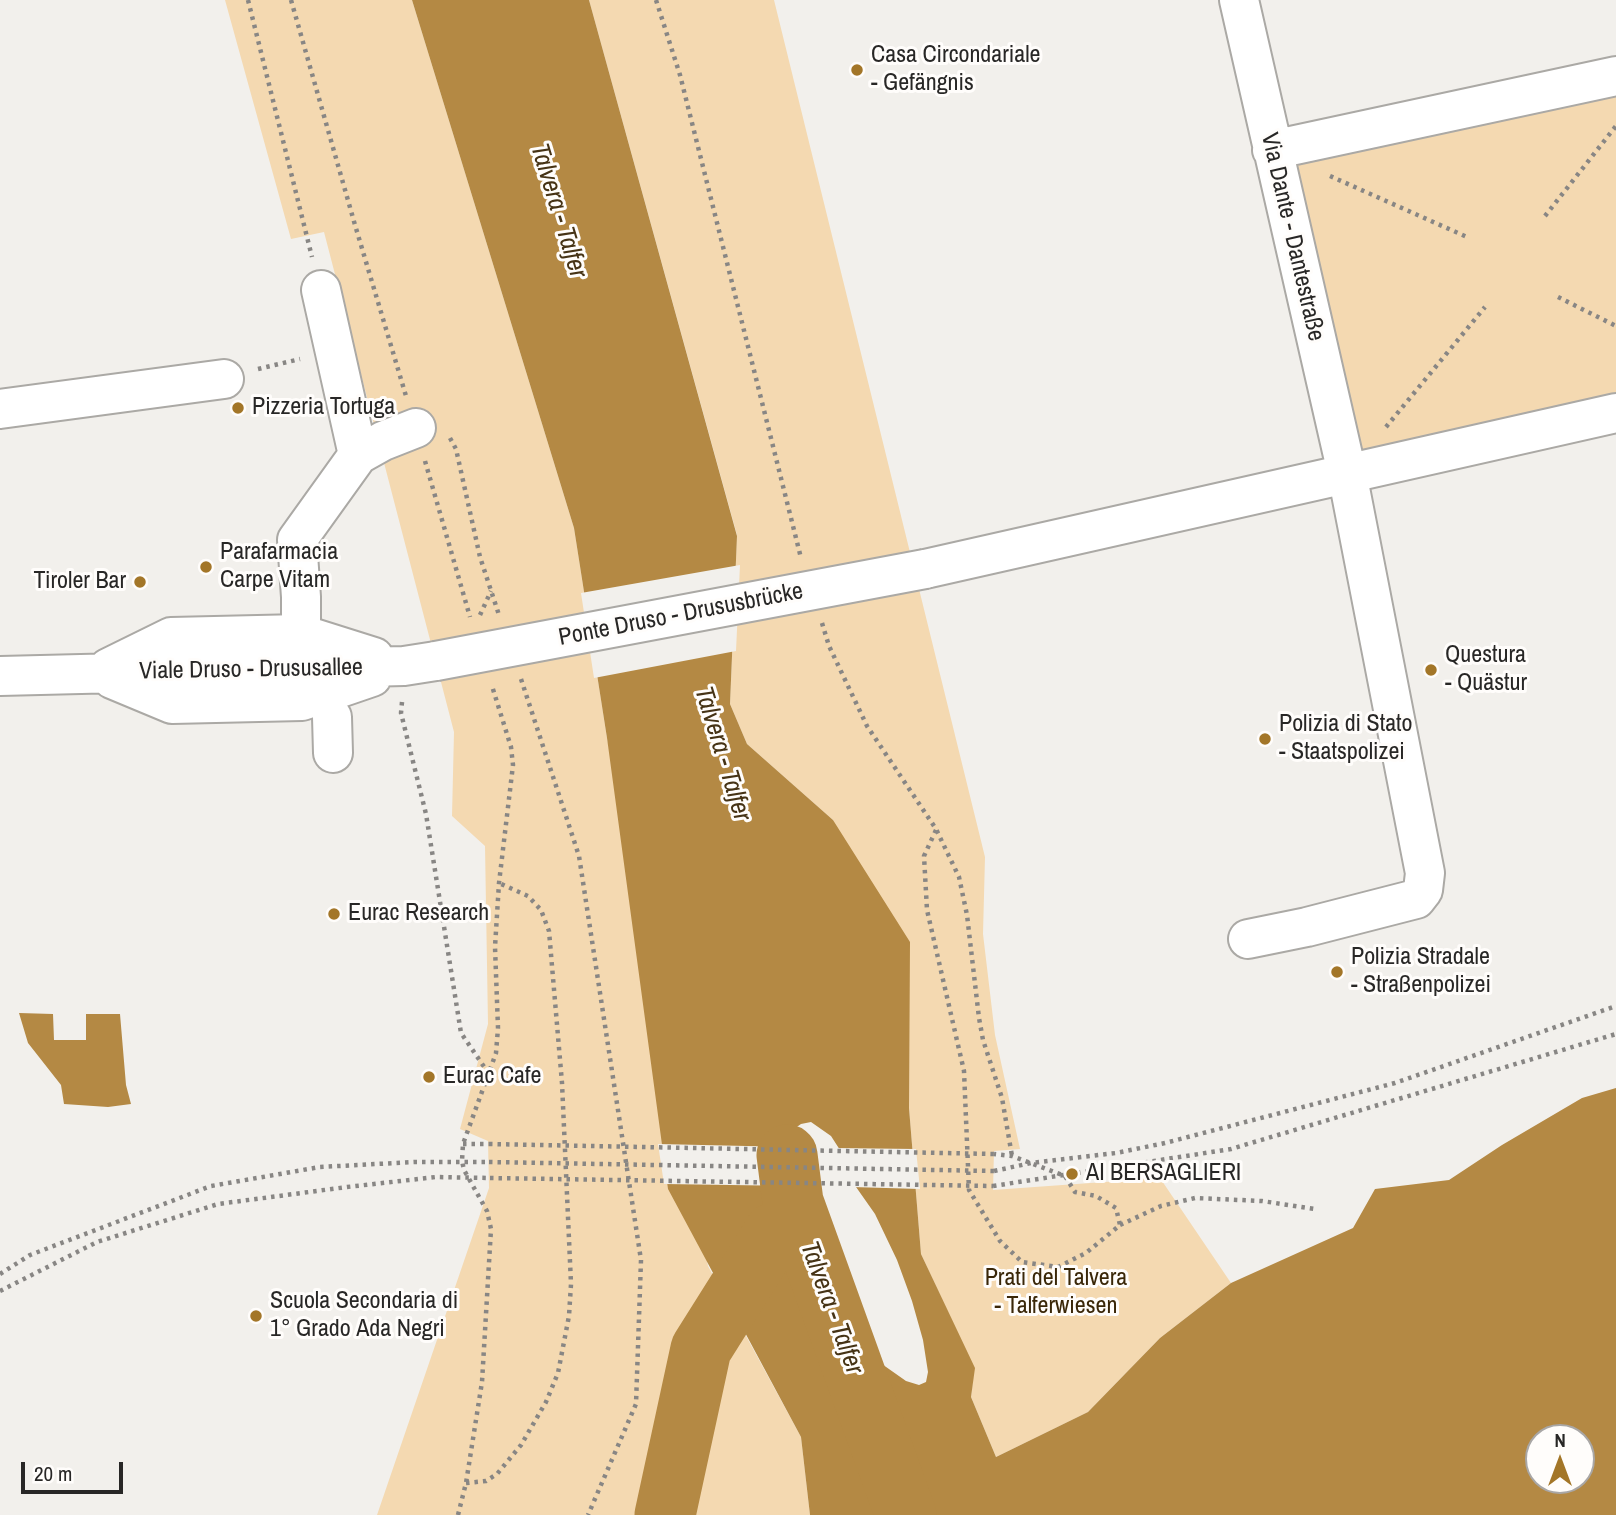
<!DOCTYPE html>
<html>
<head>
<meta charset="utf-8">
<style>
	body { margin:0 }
	#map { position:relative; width:1616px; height:1515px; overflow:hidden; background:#f2f0ec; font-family:"Archivo Narrow",sans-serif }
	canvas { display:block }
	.north { position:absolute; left:1525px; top:1424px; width:70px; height:70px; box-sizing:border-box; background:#fffdfb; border:2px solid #a9a7a6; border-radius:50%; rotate:0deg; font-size:19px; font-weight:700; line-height:28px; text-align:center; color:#282726 }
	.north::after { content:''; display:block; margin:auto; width:24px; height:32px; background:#a37628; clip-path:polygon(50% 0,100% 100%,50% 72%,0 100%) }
	.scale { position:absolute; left:21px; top:1462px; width:102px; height:32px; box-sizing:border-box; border:4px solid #282726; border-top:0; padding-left:9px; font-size:21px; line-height:24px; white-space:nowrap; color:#282726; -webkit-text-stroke:5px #fffdfb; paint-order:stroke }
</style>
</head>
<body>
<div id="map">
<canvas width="1616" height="1515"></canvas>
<div class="north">N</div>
<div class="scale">20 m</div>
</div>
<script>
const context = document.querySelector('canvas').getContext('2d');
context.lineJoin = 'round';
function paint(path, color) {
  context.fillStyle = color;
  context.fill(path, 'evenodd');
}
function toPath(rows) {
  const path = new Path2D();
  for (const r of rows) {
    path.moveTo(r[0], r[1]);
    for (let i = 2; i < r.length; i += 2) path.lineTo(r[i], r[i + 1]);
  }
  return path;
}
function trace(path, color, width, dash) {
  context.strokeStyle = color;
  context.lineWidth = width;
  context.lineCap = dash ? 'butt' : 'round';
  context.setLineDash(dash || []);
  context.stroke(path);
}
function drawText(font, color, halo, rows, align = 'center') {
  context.font = font + ' "Archivo Narrow",sans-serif';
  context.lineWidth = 6;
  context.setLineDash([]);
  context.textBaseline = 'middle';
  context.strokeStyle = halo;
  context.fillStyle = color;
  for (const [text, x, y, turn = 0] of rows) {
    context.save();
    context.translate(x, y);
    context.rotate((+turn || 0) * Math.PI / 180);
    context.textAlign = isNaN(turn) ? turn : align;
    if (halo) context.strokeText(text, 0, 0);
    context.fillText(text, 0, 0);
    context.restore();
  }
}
const green = toPath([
	[225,0,412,0,574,528,607,738,708,1266,801,1437,810,1515,377,1515,489,1188,488,1141,460,1129,488,1024,485,846,452,816,454,732,324,232,291,239],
	[589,0,774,0,985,857,983,934,995,1035,1020,1149,994,1151,993,1190,1160,1178,1231,1283,1160,1338,1088,1412,996,1457,971,1397,974,1368,921,1254,909,1108,833,820,747,744,730,704,737,535],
	[1616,76,1616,413,1347,473,1272,150]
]);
const water = toPath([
	[412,0,589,0,737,536,730,704,747,744,833,820,910,942,909,1108,921,1254,975,1368,971,1397,996,1457,1088,1412,1160,1338,1231,1283,1353,1228,1375,1189,1449,1180,1502,1145,1582,1098,1616,1088,1616,1515,810,1515,801,1437,668,1189,607,738,574,528],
	[811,1122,831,1136,840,1150,849,1177,875,1214,897,1260,912,1301,923,1340,928,1372,926,1382,919,1385,906,1381,879,1362,842,1314,804,1252,807,1206,792,1193,787,1144,791,1131,801,1124],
	[1539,1438,1581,1438,1581,1480,1539,1480],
	[19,1013,53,1014,54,1040,86,1040,86,1014,120,1014,126,1085,131,1104,108,1107,64,1104,61,1085,28,1043]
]);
const pier = toPath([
	[740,565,736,651,594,678,581,593],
	[658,1144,791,1147,796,1186,664,1184],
	[835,1148,916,1149,920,1189,852,1187,845,1178]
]);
const river = toPath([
	[787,1155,793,1202,906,1515],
	[665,1515,701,1349,774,1233]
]);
const path = toPath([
	[248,0,312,257],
	[291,0,355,225,406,396],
	[656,0,680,75,801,558],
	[1330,176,1467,237],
	[1545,216,1616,126],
	[1558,297,1616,326],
	[258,369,300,359],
	[1386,427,1485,307],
	[450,438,456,449,480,557,499,615],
	[425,461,470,617],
	[480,615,491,591],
	[822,623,829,646,867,726,936,829,959,877,967,915,979,1018,983,1040,1002,1098,1012,1156],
	[521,679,579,856,641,1260,636,1404,588,1515],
	[402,702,401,713,426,814,461,1033,489,1074],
	[936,830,924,856,927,910,964,1071,969,1190,1000,1241,1022,1262,1058,1267,1086,1253,1120,1225,1116,1208,1096,1196,1075,1192,1065,1176,1012,1156,994,1154],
	[463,1144,489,1144],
	[994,1171,1031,1163,1116,1153,1165,1143,1395,1083,1616,1006],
	[993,1186,1231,1149,1616,1034],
	[1120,1225,1161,1206,1195,1198,1262,1201,1315,1209],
	[0,1274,30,1255,211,1186,320,1167,414,1162,489,1162],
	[0,1291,97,1242,218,1204,347,1187,436,1177,490,1178],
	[466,1483,486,1481,497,1474,521,1445,546,1402,558,1373,569,1316,571,1284,562,1083,549,931,541,910,528,896,499,883],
	[458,1515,466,1483,482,1382,491,1229,487,1211,464,1170,462,1161,463,1144,496,1053,498,1028,495,947,499,883,513,765,511,747,492,686]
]);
const minor = toPath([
	[1239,0,1347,473,1425,873,1423,890,1416,899,1307,927,1248,939],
	[1272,150,1616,76],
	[0,409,224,379],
	[358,455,383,441,416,428],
	[301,634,301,597,297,540,358,455,321,290],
	[332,717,333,753]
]);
const major = toPath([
	[925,569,1616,413],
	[108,668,171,637,301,634,374,657],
	[0,676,404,666,436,661],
	[112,679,172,704,302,701,372,677]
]);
const pathBridge = toPath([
	[489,1144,994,1154],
	[489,1162,994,1171],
	[490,1178,993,1186]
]);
const majorBridge = toPath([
	[436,661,925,569]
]);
const markers = [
	[857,70,7,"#a37628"],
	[238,408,7,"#a37628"],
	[206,567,7,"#a37628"],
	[140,582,7,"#a37628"],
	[1431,670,7,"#a37628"],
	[1265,739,7,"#a37628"],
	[334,914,7,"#a37628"],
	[1337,972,7,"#a37628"],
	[429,1077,7,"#a37628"],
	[1072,1174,7,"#a37628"],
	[256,1316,7,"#a37628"]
];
const poiNames = [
	["Casa Circondariale",871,56],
	["- Gefängnis",871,84],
	["Pizzeria Tortuga",252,408],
	["Parafarmacia",220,553],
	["Carpe Vitam",220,581],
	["Tiroler Bar",126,582,"right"],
	["Questura",1445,656],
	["- Quästur",1445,684],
	["Polizia di Stato",1279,725],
	["- Staatspolizei",1279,753],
	["Eurac Research",348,914],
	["Polizia Stradale",1351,958],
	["- Straßenpolizei",1351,986],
	["Eurac Cafe",443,1077],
	["AI BERSAGLIERI",1086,1174],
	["Scuola Secondaria di",270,1302],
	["1° Grado Ada Negri",270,1330]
];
const streetNames = [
	["Via Dante - Dantestraße",1292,237,77],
	["Ponte Druso - Drususbrücke",681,615,-11],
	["Viale Druso - Drususallee",251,670,-1]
];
const parkNames = [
	["Prati del Talvera",1056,1279],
	["- Talferwiesen",1056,1307]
];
const waterNames = [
	["Talvera - Talfer",558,211,73],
	["Talvera - Talfer",722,754,73],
	["Talvera - Talfer",831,1308,70]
];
paint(green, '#f4d9b1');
paint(water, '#b48944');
paint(pier, '#f2f0ec');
trace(river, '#b48944', 61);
trace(minor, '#aba9a5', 42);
trace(major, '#aba9a5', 42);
trace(path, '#888684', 4.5, [3.5, 5]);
trace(minor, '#fff', 38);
trace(major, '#fff', 38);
trace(majorBridge, '#aba9a5', 42, []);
trace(pathBridge, '#888684', 4.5, [3.5, 5]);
trace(majorBridge, '#fff', 38);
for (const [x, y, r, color] of markers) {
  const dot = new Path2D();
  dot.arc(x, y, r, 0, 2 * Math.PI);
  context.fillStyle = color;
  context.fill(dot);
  trace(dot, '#fffdfb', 2.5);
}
drawText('24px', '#282726', '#fffdfb', poiNames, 'left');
drawText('24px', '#282726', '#fffdfb', streetNames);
drawText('24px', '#3a2708', '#fffdfb', parkNames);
drawText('italic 26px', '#463315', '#fffdfb', waterNames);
</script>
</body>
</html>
